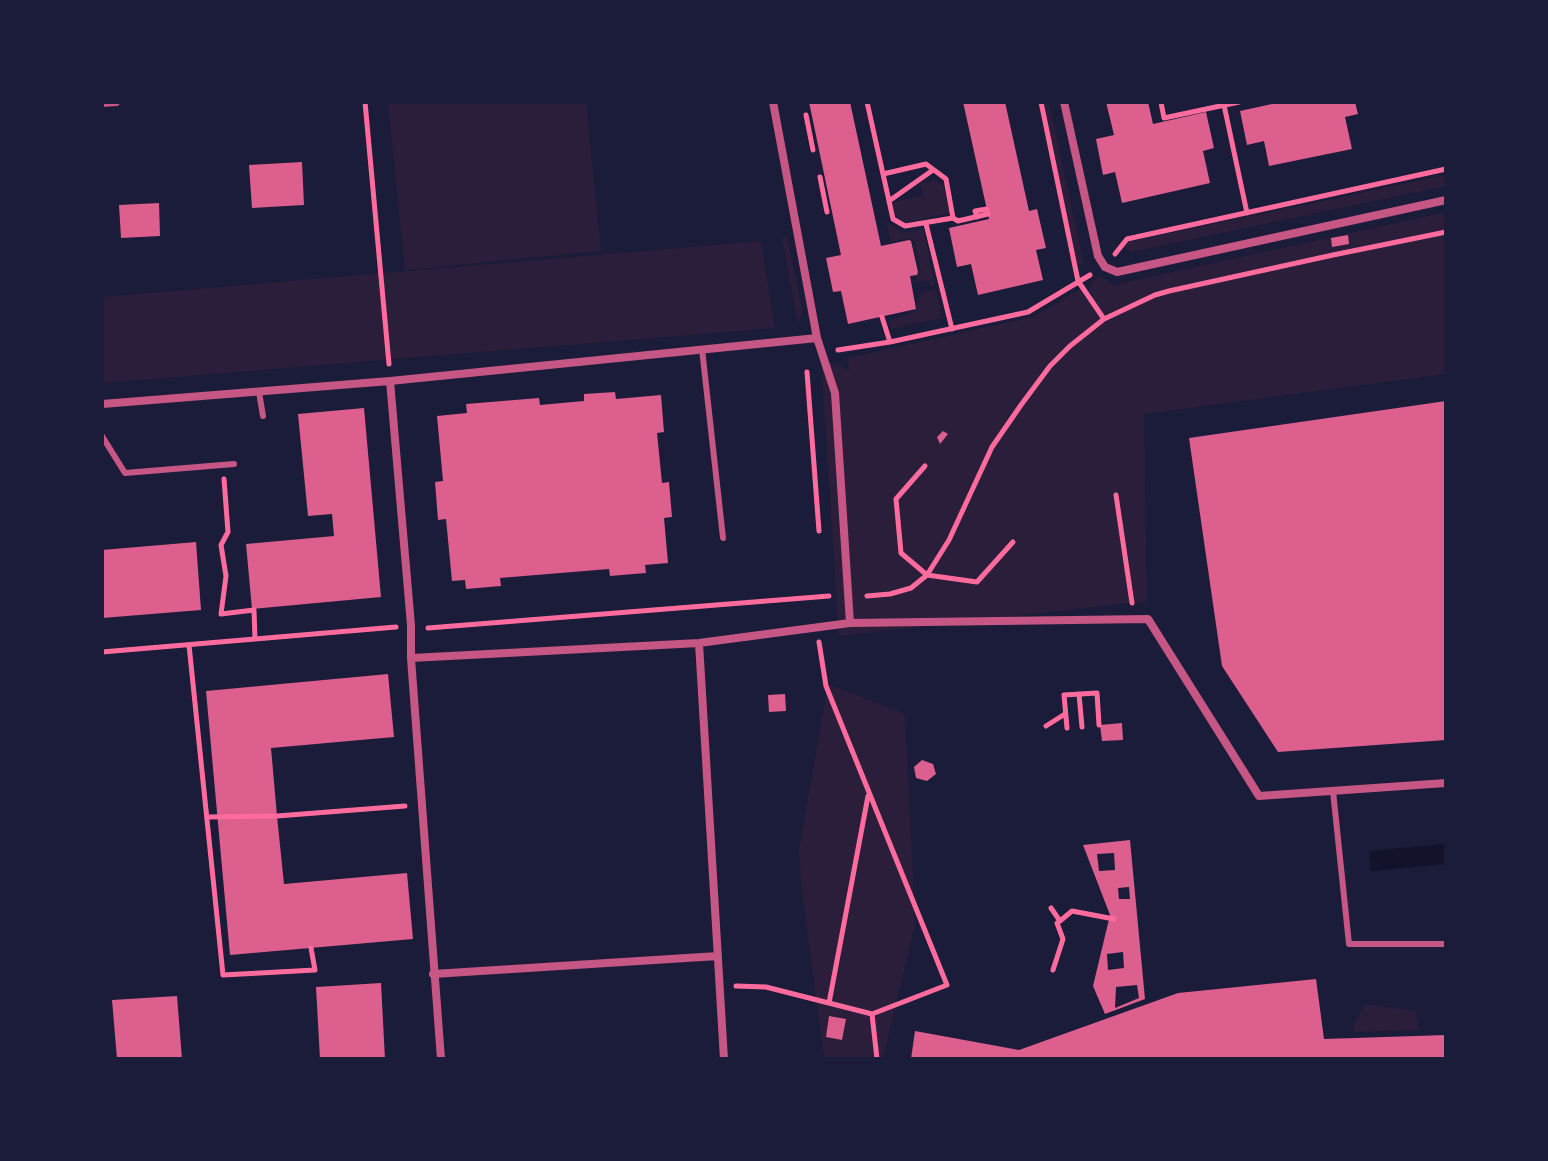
<!DOCTYPE html>
<html>
<head>
<meta charset="utf-8">
<style>
	body { margin:0 }
	#map { position:relative; width:1548px; height:1161px; overflow:hidden; background:#1b1b3a; font-family:"Exo 2",sans-serif }
	canvas { display:block }
	.frame { position:absolute; inset:0; border:104px solid #1b1b3a; pointer-events:none }
</style>
</head>
<body>
<div id="map">
<canvas width="1548" height="1161"></canvas>
<div class="frame"></div>
</div>
<script>
const context = document.querySelector('canvas').getContext('2d');
context.lineJoin = 'round';
function paint(path, color) {
  context.fillStyle = color;
  context.fill(path, 'evenodd');
}
function toPath(rows) {
  const path = new Path2D();
  for (const r of rows) {
    path.moveTo(r[0], r[1]);
    for (let i = 2; i < r.length; i += 2) path.lineTo(r[i], r[i + 1]);
  }
  return path;
}
function trace(path, color, width, dash) {
  context.strokeStyle = color;
  context.lineWidth = width;
  context.lineCap = dash ? 'butt' : 'round';
  context.setLineDash(dash || []);
  context.stroke(path);
}
const green = toPath([
	[399,102,586,102,601,251,405,270,388,103],
	[1044,102,1049,102,1084,264,1077,265],
	[1446,175,1446,186,1132,252,1123,248,1127,242],
	[936,180,944,187,949,213,906,223,894,215,892,202,923,196,920,183],
	[1446,212,1446,374,1144,414,1147,601,839,636,821,359,849,370,848,358,1033,317,1080,289,1087,301,1093,297,1089,288,1094,280,1101,276,1113,285],
	[886,221,904,233,923,228,935,285,931,286,929,280,918,283,917,275,921,271,914,240,911,241,910,238,891,242],
	[787,236,803,312,798,324,782,239],
	[761,241,775,328,102,383,102,297],
	[936,289,942,318,891,329,889,320,901,318,916,310,920,293],
	[828,684,905,714,915,924,883,1059,824,1059,801,882,799,850],
	[1366,1004,1416,1011,1419,1030,1354,1032,1353,1025]
]);
const water = toPath([
	[1446,844,1446,864,1371,871,1369,851]
]);
const building = toPath([
	[809,102,850,102,881,246,909,240,911,241,918,272,917,275,910,276,916,309,848,324,841,291,833,292,826,258,841,255],
	[963,102,1005,102,1029,211,1037,209,1046,248,1036,250,1043,280,978,295,971,264,957,267,949,228,989,219],
	[1106,102,1148,102,1153,124,1206,112,1214,148,1203,151,1210,183,1122,203,1115,172,1103,175,1096,139,1114,135],
	[1281,102,1355,102,1358,114,1345,117,1352,149,1269,166,1264,141,1247,145,1240,111],
	[302,162,304,205,252,208,249,165],
	[159,203,160,236,121,238,119,205],
	[1348,235,1349,244,1332,247,1331,238],
	[615,392,616,399,661,395,664,432,657,433,662,483,669,482,672,517,664,518,668,563,645,565,646,573,610,576,609,569,524,576,500,578,501,586,466,589,465,580,452,581,446,519,438,520,435,482,443,481,437,416,467,413,466,404,539,398,540,405,584,401,584,394],
	[1446,401,1446,740,1278,752,1222,666,1189,438],
	[364,408,381,597,252,609,246,544,334,536,332,514,308,516,298,414],
	[943,431,948,434,940,444,937,437],
	[196,542,201,610,102,618,102,550],
	[388,674,394,737,271,748,277,816,284,884,407,873,413,939,230,955,206,691],
	[785,694,786,711,769,712,768,695],
	[1122,723,1123,740,1102,741,1100,725],
	[922,760,933,764,936,774,927,781,916,778,914,767],
	[1130,840,1145,999,1105,1014,1093,986,1110,915,1083,845],
	[1114,853,1115,870,1099,871,1097,854],
	[1129,887,1130,899,1119,899,1118,888],
	[1123,952,1124,968,1108,970,1107,954],
	[1137,985,1139,998,1115,1008,1116,987],
	[1316,979,1324,1039,1446,1035,1446,1059,911,1059,915,1031,1019,1050,1178,993],
	[381,983,385,1059,320,1059,316,987],
	[177,996,182,1059,117,1059,112,1000],
	[829,1016,846,1019,842,1040,826,1037]
]);
const path = toPath([
	[365,102,389,364],
	[867,102,893,219,905,226,953,218,946,179,926,164,883,174],
	[1041,102,1078,281,1104,319],
	[1161,102,1164,118,1239,102],
	[1224,105,1247,213],
	[806,115,813,150],
	[820,177,827,212],
	[889,201,933,170],
	[977,217,975,211,987,209],
	[953,218,958,221,988,214],
	[926,224,952,329],
	[1115,254,1127,239,1446,169],
	[882,317,890,342],
	[838,350,890,342,1028,312,1090,275],
	[807,372,819,531],
	[925,466,896,499,901,553,927,575,977,582,1013,542],
	[224,479,228,532,221,545,226,576,221,614,254,610,255,639],
	[1116,495,1132,603],
	[867,596,890,594,911,588,927,575,949,540,992,447,1021,405,1050,366,1070,346,1104,319,1155,295,1169,291,1333,255,1446,232],
	[428,628,829,596],
	[189,645,223,975,315,970,311,948],
	[102,652,396,627],
	[1079,694,1082,727],
	[1046,726,1065,714],
	[1067,728,1064,695,1097,693,1099,725],
	[207,817,277,816,405,806],
	[1051,908,1060,921,1057,923,1063,939,1053,970],
	[1060,921,1072,911,1114,919],
	[736,986,766,987,872,1014,947,985,826,686,819,642],
	[829,1003,868,796],
	[872,1014,877,1059]
]);
const service = toPath([
	[702,349,723,538],
	[259,392,263,416],
	[102,436,125,473,234,464],
	[1333,791,1349,944,1446,944]
]);
const minor = toPath([
	[773,102,817,338,835,393,850,623],
	[1064,102,1098,256,1105,267,1117,272,1446,200],
	[102,103,116,102],
	[390,381,411,625,411,658,441,1059],
	[102,404,390,381,817,338],
	[699,643,724,1059],
	[411,658,699,643,850,623,1148,619,1259,796,1446,783],
	[433,974,718,956]
]);
paint(green, '#2a1e3b');
paint(water, '#12122b');
paint(building, '#dd5f8e');
trace(path, '#ff6b9d', 5);
trace(service, '#c65784', 6);
trace(minor, '#c65784', 8);
</script>
</body>
</html>
